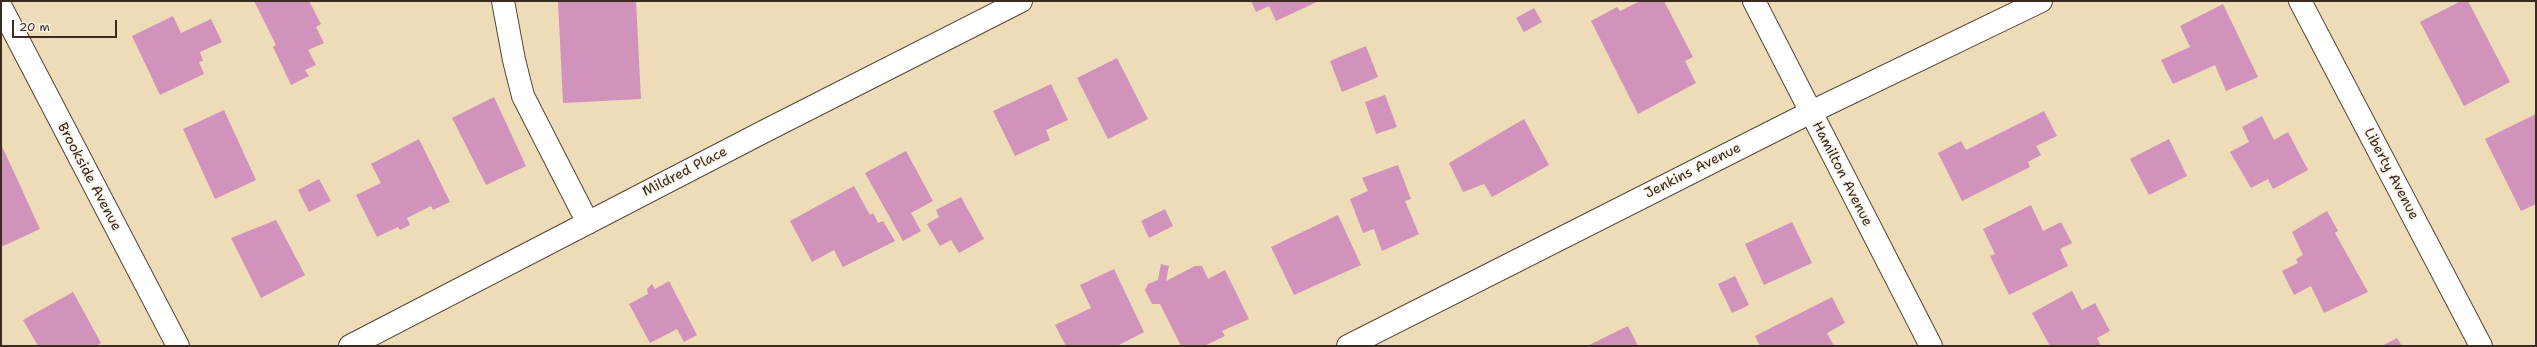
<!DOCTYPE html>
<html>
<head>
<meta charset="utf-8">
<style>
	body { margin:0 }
	#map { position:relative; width:2537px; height:347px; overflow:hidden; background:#eedcb9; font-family:"Shantell Sans",sans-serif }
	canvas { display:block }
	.frame { position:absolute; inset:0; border:2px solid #3b2a1e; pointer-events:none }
	.scale { position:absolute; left:12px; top:20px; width:105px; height:18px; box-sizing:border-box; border:2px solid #3b2a1e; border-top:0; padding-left:5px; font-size:12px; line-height:14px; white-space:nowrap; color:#3b2a1e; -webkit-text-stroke:3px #f7f3e8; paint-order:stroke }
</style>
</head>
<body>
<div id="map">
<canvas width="2537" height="347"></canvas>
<div class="frame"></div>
<div class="scale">20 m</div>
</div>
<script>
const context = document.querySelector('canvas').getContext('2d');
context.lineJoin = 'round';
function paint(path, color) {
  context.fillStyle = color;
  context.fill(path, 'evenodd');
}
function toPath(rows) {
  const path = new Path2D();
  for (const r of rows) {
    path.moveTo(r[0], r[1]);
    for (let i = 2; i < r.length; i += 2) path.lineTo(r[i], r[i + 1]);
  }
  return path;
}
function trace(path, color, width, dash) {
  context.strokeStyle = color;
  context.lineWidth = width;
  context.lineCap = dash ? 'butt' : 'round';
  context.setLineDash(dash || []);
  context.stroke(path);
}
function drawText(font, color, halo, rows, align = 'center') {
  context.font = font + ' "Shantell Sans",sans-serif';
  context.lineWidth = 3;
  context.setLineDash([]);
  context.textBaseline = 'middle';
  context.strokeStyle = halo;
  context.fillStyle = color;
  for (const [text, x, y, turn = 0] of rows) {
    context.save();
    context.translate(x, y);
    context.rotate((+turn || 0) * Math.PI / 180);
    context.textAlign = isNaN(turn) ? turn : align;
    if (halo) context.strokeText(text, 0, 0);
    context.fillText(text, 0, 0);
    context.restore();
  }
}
const building = toPath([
	[254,1,309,1,321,24,316,27,324,43,308,50,316,65,305,70,309,76,291,85,273,47,276,45],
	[558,1,636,1,641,99,563,103],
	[1251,1,1319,1,1276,21,1269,6,1256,12],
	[1640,1,1664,1,1693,57,1685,61,1696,83,1638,114,1591,21,1617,7,1620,11],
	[2461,1,2468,1,2510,82,2464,106,2420,22],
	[2223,4,2258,77,2226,91,2215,65,2173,84,2161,60,2190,47,2180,26],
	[1534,8,1542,22,1524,32,1516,18],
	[173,16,181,33,211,19,222,42,200,52,203,61,199,62,204,74,160,95,132,36],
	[1366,46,1378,77,1342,92,1330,61],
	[1117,58,1148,119,1108,139,1077,78],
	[1051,84,1068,120,1046,130,1050,140,1015,156,993,111],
	[1385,95,1397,127,1376,134,1365,102],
	[494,97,526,166,486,185,452,118],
	[224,110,256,180,215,199,183,129],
	[2044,111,2057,136,2036,146,2041,155,2028,162,2030,167,1962,201,1938,153,1961,141,1966,150],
	[2536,114,2536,204,2521,211,2485,139],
	[2262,116,2274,140,2288,132,2308,170,2273,189,2268,179,2251,188,2230,152,2249,142,2242,127],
	[1524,119,1549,165,1492,197,1484,184,1463,192,1449,163],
	[419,139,450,202,433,210,431,206,407,218,410,225,400,230,398,227,377,237,356,195,381,183,371,164],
	[2169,139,2187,176,2149,195,2130,159],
	[1,144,40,229,1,247],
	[906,151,933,201,911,213,921,231,903,241,865,173],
	[1398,165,1411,199,1405,201,1419,234,1382,251,1374,229,1363,233,1350,199,1368,191,1362,178],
	[319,179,331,201,309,212,298,190],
	[854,186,870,215,873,213,878,223,883,221,895,241,843,267,834,250,812,262,790,221],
	[961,197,984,239,959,253,951,240,940,246,927,224,939,217,936,210],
	[2031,205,2043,231,2061,222,2072,243,2060,249,2068,266,2009,295,1990,256,1995,254,1983,229],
	[1165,209,1173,226,1149,238,1141,221],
	[2327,211,2338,231,2335,233,2368,292,2324,313,2311,286,2294,295,2282,271,2298,263,2296,259,2303,255,2292,232],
	[1338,215,1361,265,1294,295,1271,247],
	[276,220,305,275,261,298,231,238],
	[1792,222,1812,263,1764,285,1745,244],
	[1161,264,1169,266,1166,281,1195,266,1202,266,1208,279,1225,270,1249,319,1222,331,1225,336,1204,346,1181,346,1160,304,1152,304,1145,290,1148,284,1158,280],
	[1114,269,1144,332,1117,346,1066,346,1055,325,1091,308,1080,285],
	[1735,276,1749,305,1732,313,1718,284],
	[669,281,697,335,684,342,677,329,650,343,629,304,648,294,647,289,652,284,655,289],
	[2072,291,2082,310,2095,303,2110,331,2097,338,2101,346,2050,346,2032,313],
	[73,292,101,343,96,346,38,346,23,320],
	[1832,297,1845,323,1827,333,1834,346,1760,346,1755,336],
	[1628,326,1638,346,1587,346],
	[2397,338,2402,346,2382,346]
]);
const minor = toPath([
	[503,1,514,60,523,96,588,223],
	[1754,1,1931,346],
	[2300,1,2481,346],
	[1,7,178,346],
	[350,346,765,131,1021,1],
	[1348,346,1811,112,2041,1]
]);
const streetNames = [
	["Jenkins Avenue",1693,171,-27],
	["Mildred Place",685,172,-27],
	["Hamilton Avenue",1842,174,63],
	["Liberty Avenue",2391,174,62],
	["Brookside Avenue",89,177,62]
];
paint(building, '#d193bb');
trace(minor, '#564535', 24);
trace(minor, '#fff', 22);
drawText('14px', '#3b2a1e', '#f7f3e8', streetNames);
</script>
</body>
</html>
